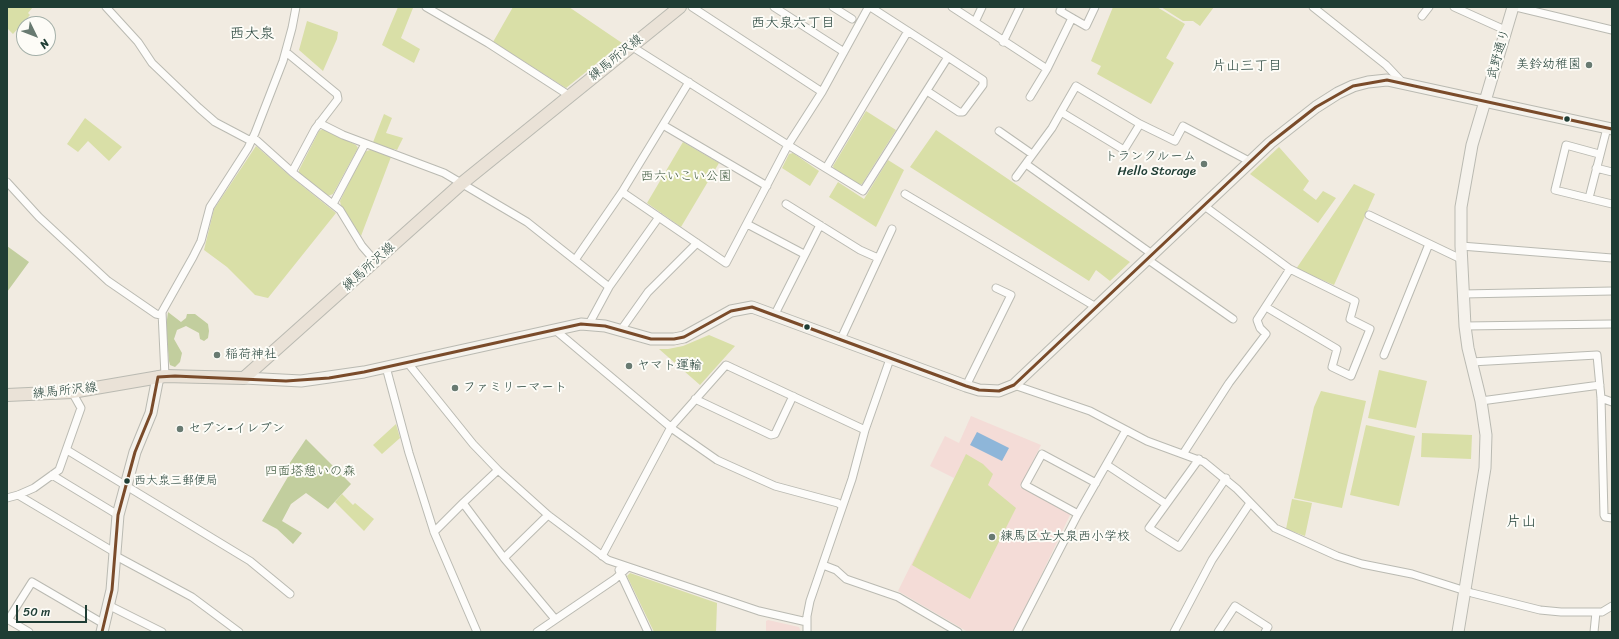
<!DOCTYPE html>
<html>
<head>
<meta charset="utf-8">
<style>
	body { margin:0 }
	#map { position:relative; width:1619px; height:639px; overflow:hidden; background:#f1ebe1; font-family:Sriracha,sans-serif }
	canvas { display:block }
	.frame { position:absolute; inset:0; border:8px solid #1f3d34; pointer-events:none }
	.north { position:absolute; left:16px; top:16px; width:40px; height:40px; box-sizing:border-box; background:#fdfcf7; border:1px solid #a4b0a9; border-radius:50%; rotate:133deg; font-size:11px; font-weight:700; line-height:16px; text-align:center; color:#1f3d34 }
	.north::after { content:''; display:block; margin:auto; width:14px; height:18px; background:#687a71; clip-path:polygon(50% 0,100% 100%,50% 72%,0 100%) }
	.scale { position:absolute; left:16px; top:605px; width:71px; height:18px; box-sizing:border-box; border:2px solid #1f3d34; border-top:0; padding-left:5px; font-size:12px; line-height:14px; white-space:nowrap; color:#1f3d34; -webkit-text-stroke:3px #fdfcf7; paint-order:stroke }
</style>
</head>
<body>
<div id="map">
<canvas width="1619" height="639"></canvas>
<div class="frame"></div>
<div class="north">N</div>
<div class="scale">50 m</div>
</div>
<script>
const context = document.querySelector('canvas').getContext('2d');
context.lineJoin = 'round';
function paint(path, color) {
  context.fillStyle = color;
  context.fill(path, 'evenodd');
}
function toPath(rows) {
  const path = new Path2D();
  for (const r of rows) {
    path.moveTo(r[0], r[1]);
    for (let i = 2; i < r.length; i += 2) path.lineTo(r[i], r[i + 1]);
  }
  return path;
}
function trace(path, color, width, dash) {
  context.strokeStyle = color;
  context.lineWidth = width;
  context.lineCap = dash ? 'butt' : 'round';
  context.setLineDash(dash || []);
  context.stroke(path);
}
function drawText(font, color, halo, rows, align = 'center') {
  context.font = font + ' Sriracha,"Klee One",sans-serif';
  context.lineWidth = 4;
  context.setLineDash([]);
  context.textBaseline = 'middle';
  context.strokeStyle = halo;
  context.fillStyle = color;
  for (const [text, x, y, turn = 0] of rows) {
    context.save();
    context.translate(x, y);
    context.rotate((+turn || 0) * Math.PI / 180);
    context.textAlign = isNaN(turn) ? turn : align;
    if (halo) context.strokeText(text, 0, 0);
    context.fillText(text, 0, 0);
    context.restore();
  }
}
const built = toPath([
	[971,416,1041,445,1020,487,1071,513,1033,592,1012,632,968,632,898,591,954,478,930,466,945,436,959,443],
	[768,620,799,627,801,632,766,632,766,621]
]);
const green = toPath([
	[7,7,33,7,28,13,30,15,13,34,7,28],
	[398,7,413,8,401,38,420,49,414,63,382,45],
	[513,7,569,7,622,43,566,88,493,42],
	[1113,7,1157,7,1185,24,1166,58,1174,63,1151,104,1097,74,1101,66,1091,61],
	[1161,7,1214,7,1200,26,1193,21,1183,21],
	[307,21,338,32,337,39,323,71,299,50],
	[866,111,896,130,862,184,859,185,834,170,833,166],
	[384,114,392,118,386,133,403,138,397,150,394,149,361,236,341,206,340,201,364,152,370,150],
	[85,118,122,147,109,161,88,141,78,152,67,144],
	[323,129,356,145,358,148,333,194,328,196,299,174,299,170,319,131],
	[936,130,1130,262,1110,281,1096,270,1089,281,910,167],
	[683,142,719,163,681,227,647,203],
	[256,146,290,176,336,213,268,298,255,295,227,267,204,250,214,209],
	[1279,147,1309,181,1303,190,1316,200,1323,191,1336,198,1318,223,1250,174],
	[793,153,819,171,810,186,782,168,789,154],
	[888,160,904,170,876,227,829,197,838,182,864,199],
	[1354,184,1375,194,1334,285,1296,269],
	[709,335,735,346,700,385,659,349,668,349,683,346],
	[1379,370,1427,381,1416,428,1368,418],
	[1321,391,1366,401,1342,508,1294,498,1314,407],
	[396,424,400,438,382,454,373,445],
	[1366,425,1415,436,1399,506,1350,495],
	[1422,433,1472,435,1471,459,1421,457],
	[966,454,983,464,993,474,988,485,1016,508,970,599,912,565],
	[342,494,353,505,355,503,374,519,364,531,335,502],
	[1292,499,1312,503,1305,536,1286,529],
	[630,573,717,603,716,632,654,632,627,576]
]);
const forest = toPath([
	[7,246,29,262,7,292],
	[168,312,181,322,186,318,187,314,195,314,208,324,209,331,208,338,204,341,200,339,199,333,186,326,177,330,174,339,182,353,180,362,175,367,170,365,169,361,166,327],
	[306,439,351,484,328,509,306,493,291,504,282,521,302,533,293,544,277,529,262,521,289,475,285,470]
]);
const water = toPath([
	[977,432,1009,448,1002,461,970,445]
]);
const street = toPath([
	[106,7,138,42,152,63,199,108,215,122,251,141],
	[426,7,488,43,570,96],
	[692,7,822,92],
	[774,7,844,52],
	[833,7,852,19],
	[952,7,1047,69],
	[1062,7,1060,11,1086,26,1095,7],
	[1313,7,1386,65,1403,83],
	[1454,7,1505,30],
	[1516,7,1612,30],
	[1422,16,1429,7],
	[975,22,982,7],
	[1003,42,1020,7],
	[286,52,337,94,338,99,315,129,292,172],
	[927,91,959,112,963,112,983,85,983,80,948,57],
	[1030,97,1047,69,1072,18],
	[319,123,343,135,444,173,527,222,609,287],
	[1140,124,1124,150,1061,112,1076,86,1140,124,1175,141,1183,126,1249,161],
	[663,125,767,186],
	[999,131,1032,154],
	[253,137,292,172,340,210,362,246,375,261],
	[1599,154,1566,145,1555,190,1612,204],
	[1026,164,1152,254],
	[826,168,908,31],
	[1596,168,1612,172],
	[1016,177,1052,128,1061,112],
	[7,182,39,217,108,281,156,314,161,315],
	[622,192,726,263,788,145,822,92,868,8,872,8,948,57,863,191,788,145,631,46],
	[905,194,1096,307],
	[1589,198,1607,128],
	[333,204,365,144],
	[786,204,860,250,878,258],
	[1203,205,1290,269,1355,301,1350,319,1370,329,1351,376,1332,367,1337,349,1266,307],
	[1369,215,1461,259],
	[747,224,804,254],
	[1461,246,1612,258],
	[1147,259,1233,319],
	[575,260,622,192,689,82],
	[1463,294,1612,291],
	[775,314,820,225],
	[589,324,609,287,659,217],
	[1465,326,1612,324],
	[554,329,674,430,717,460,775,486,838,503,842,506],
	[621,330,648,292,697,243],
	[840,341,892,229],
	[1384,355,1429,244],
	[407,362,473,444,498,470,548,515,608,560,759,611,807,622],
	[1471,362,1597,355,1601,398,1604,515,1605,517,1612,518],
	[386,367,409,453,434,532,477,632],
	[165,376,162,312,193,257,201,241,210,207,248,148,255,133,283,61,292,28,296,7],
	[1014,385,1090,411,1147,441,1204,462,1237,489,1275,528,1337,556,1362,564,1412,574,1472,593,1540,610,1561,612,1602,612,1612,606],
	[966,386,1011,295,996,288],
	[1601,398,1612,402],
	[695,399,771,435,775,434,793,396],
	[1481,401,1600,385],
	[67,450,250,561,290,594],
	[1183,454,1229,383,1266,334,1260,328,1257,320,1290,269],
	[1199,459,1149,528,1179,547,1226,478],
	[1107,465,1166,504],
	[498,470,463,503,504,558,555,619],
	[52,475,118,515],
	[18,495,114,552],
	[7,498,18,495,34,488,59,470,81,408,72,392],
	[1078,514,1025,485,1042,454,1096,483],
	[434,532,463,503],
	[114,555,192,597,239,632],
	[602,556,671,427,726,365,865,430],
	[504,558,548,515],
	[823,565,836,570,846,579,898,597,958,632],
	[619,570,648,632],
	[108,605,162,632],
	[7,619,29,632],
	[8,620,32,582,104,624],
	[537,632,615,579,628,567],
	[807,632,807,616,810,601,852,479,865,430,890,359],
	[1017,632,1078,514,1126,430],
	[1174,632,1212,560,1250,503],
	[1218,632,1235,606,1268,627,1265,632],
	[1594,632,1596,612]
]);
const secondary = toPath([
	[244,378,301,381,364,372,581,324,605,326,651,339,674,339,684,337,731,311,752,307,966,386,979,390,999,391,1014,385,1270,143,1316,107,1338,93,1353,86,1368,82,1387,80,1612,129],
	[102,632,112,590,118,515,135,452,151,413,158,377],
	[1458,632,1485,468,1486,435,1481,401,1468,348,1465,326,1461,246,1461,207,1472,145,1513,7]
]);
const primary = toPath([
	[7,395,72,392,165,376,244,378,461,184,680,7]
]);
const bus1 = toPath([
	[158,377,175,376,286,381,329,378,364,372,581,324,605,326,651,339,674,339,684,337,731,311,752,307,966,386,979,390,999,391,1014,385,1270,143,1316,107,1353,86,1387,80,1612,129],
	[102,632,112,590,118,515,135,452,151,413,158,377]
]);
const markers = [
	[1589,65,4,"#687a71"],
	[1567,119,3.5,"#1f3d34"],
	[1204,164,4,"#687a71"],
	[807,327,3.5,"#1f3d34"],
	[217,355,4,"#687a71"],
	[629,366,4,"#687a71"],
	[455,388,4,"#687a71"],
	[180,429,4,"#687a71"],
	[127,481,3.5,"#1f3d34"],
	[992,537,4,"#687a71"]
];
const busNames = [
	["西大泉三郵便局",134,481]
];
const streetNames = [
	["武野通り",1499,54,-74],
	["練馬所沢線",616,58,-39],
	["練馬所沢線",369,267,-42],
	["練馬所沢線",65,391,-6]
];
const poiNames = [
	["美鈴幼稚園",1581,65,"right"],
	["トランクルーム",1196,157,"right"],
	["Hello Storage",1196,172,"right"],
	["稲荷神社",225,355],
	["ヤマト運輸",637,366],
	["ファミリーマート",463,388],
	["セブン-イレブン",188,429],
	["練馬区立大泉西小学校",1000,537]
];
const parkNames = [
	["西六いこい公園",686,177],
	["四面塔憩いの森",310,472]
];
const neighbourhoodNames = [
	["西大泉六丁目",793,23],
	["片山三丁目",1247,66]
];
const quarterNames = [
	["西大泉",252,34],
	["片山",1521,522]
];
paint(built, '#f4dcd7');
paint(green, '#d9dfa7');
paint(forest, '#c2ce9e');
paint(water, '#8eb6d9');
trace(street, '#babab2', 9);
trace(secondary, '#babab2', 13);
trace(primary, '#babab2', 14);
trace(street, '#fdfcfa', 7);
trace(secondary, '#f5f2ec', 11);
trace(primary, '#eae2d7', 12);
trace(bus1, '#7a4b2a', 3);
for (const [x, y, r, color] of markers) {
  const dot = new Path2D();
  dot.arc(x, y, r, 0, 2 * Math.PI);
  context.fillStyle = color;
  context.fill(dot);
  trace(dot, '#fdfcf7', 1.5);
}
drawText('12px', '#1f3d34', '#fdfcf7', busNames, 'left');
drawText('13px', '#1f3d34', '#fdfcf7', streetNames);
drawText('13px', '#1f3d34', '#fdfcf7', poiNames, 'left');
drawText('13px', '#405b41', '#fdfcf7', parkNames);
drawText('14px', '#1f3d34', '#fdfcf7', neighbourhoodNames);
drawText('15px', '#1f3d34', '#fdfcf7', quarterNames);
</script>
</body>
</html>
